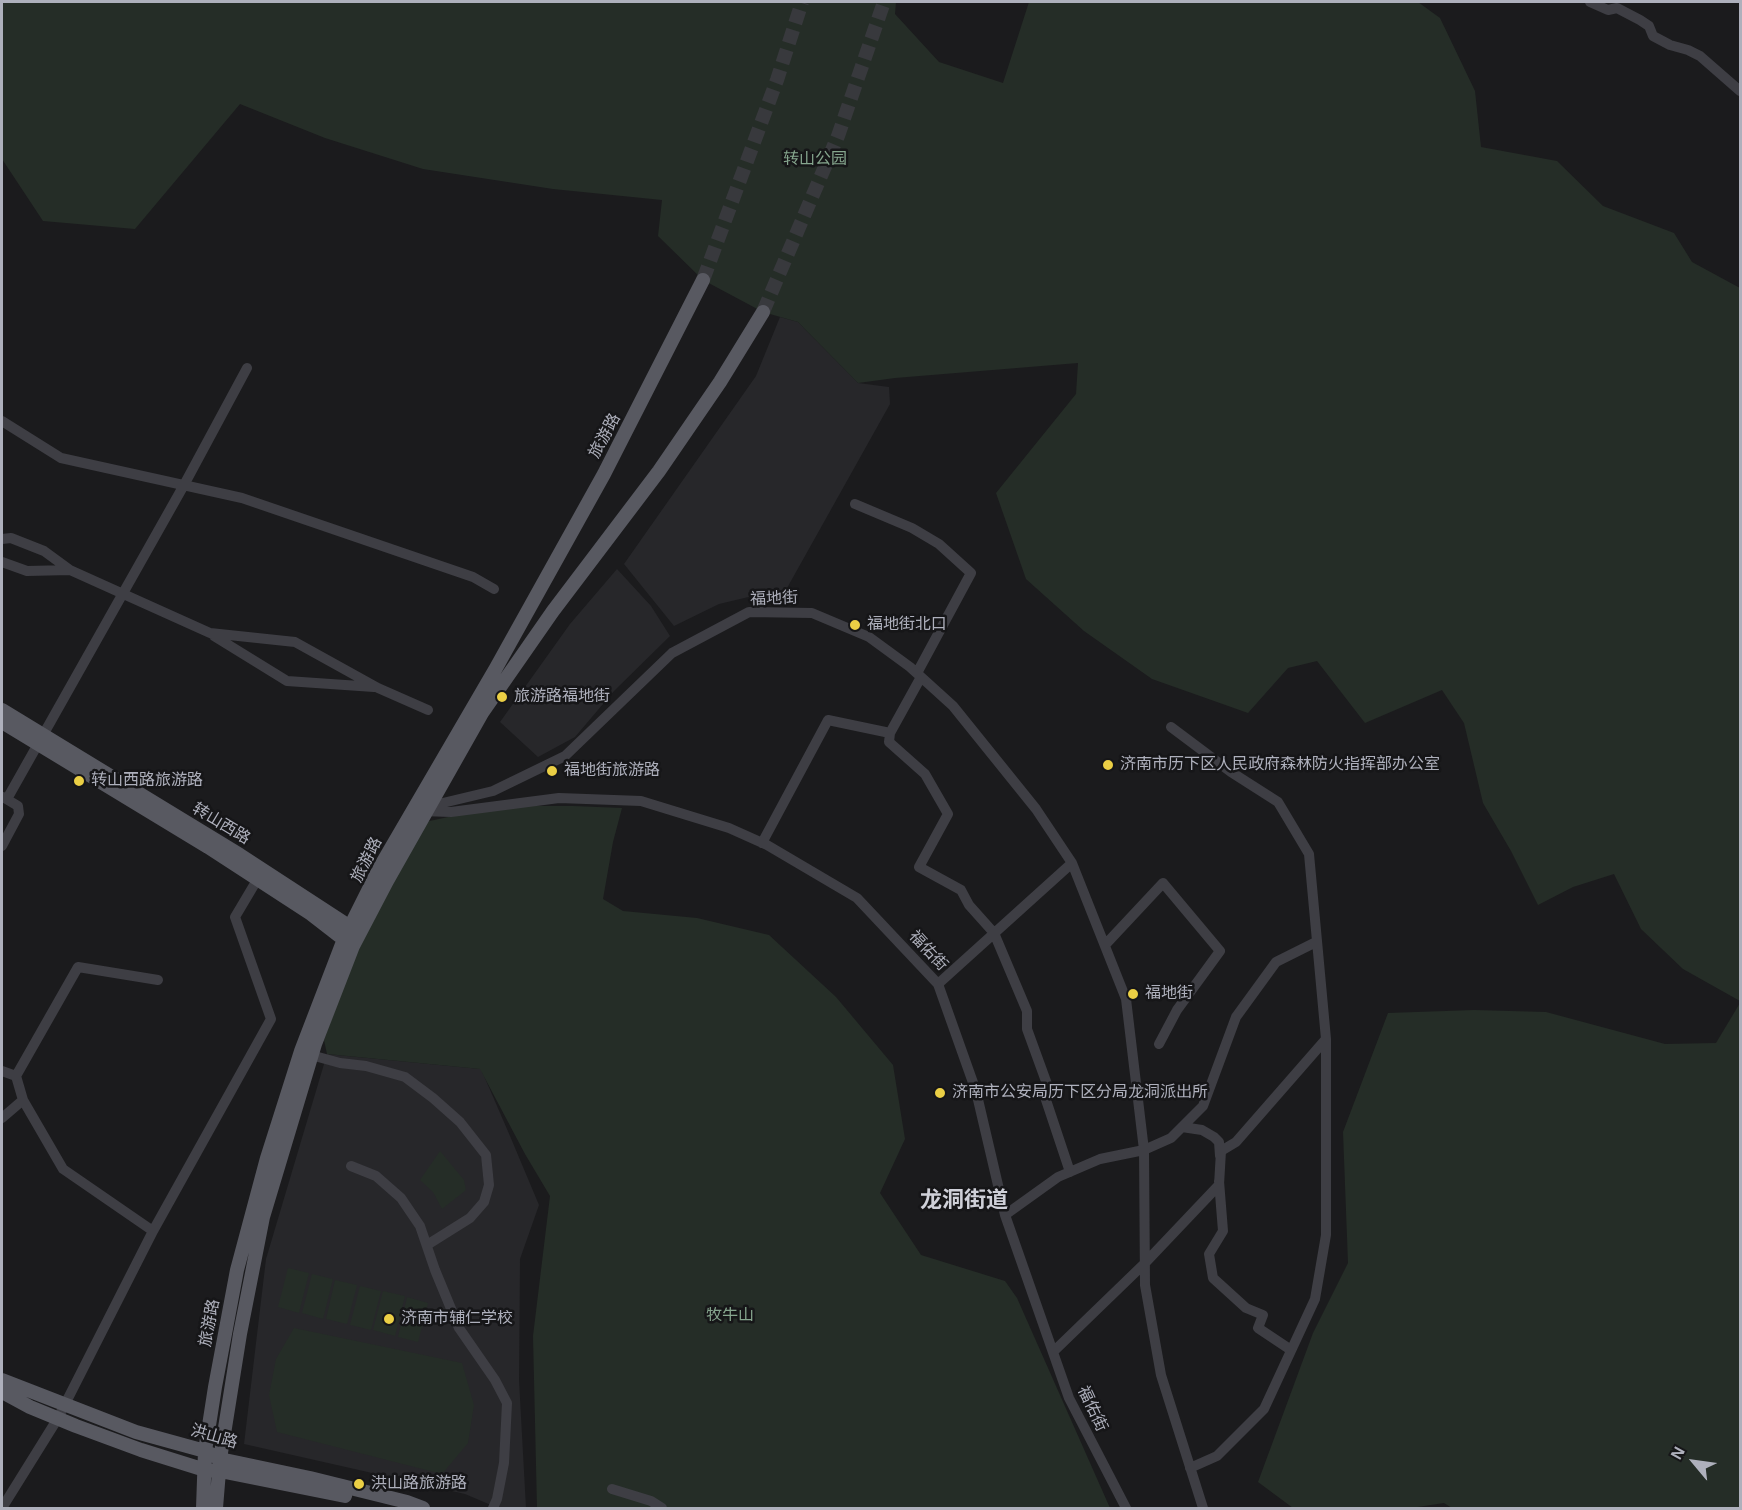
<!DOCTYPE html>
<html>
<head>
<meta charset="utf-8">
<style>
	body { margin:0 }
	#map { position:relative; width:1742px; height:1510px; overflow:hidden; background:#1b1b1d; font-family:Helvetica,sans-serif }
	canvas { display:block }
	.frame { position:absolute; inset:0; border:3px solid #aeb0bc; pointer-events:none }
	.north { position:absolute; left:1664px; top:1432px; width:60px; height:60px; -webkit-text-stroke:4px #161618; paint-order:stroke; rotate:299deg; font-size:16px; font-weight:700; line-height:24px; text-align:center; color:#aeb0bc }
	.north::after { content:''; display:block; margin:auto; width:21px; height:27px; background:#aeb0bc; clip-path:polygon(50% 0,100% 100%,50% 72%,0 100%) }
</style>
</head>
<body>
<div id="map">
<canvas width="1742" height="1510"></canvas>
<div class="frame"></div>
<div class="north">N</div>
</div>
<script>
const context = document.querySelector('canvas').getContext('2d');
context.lineJoin = 'round';
function paint(path, color) {
  context.fillStyle = color;
  context.fill(path, 'evenodd');
}
function toPath(rows) {
  const path = new Path2D();
  for (const r of rows) {
    path.moveTo(r[0], r[1]);
    for (let i = 2; i < r.length; i += 2) path.lineTo(r[i], r[i + 1]);
  }
  return path;
}
function trace(path, color, width, dash) {
  context.strokeStyle = color;
  context.lineWidth = width;
  context.lineCap = dash ? 'butt' : 'round';
  context.setLineDash(dash || []);
  context.stroke(path);
}
function drawText(font, color, halo, rows, align = 'center') {
  context.font = font + ' Helvetica,"Noto Sans SC",sans-serif';
  context.lineWidth = 5;
  context.setLineDash([]);
  context.textBaseline = 'middle';
  context.strokeStyle = halo;
  context.fillStyle = color;
  for (const [text, x, y, turn = 0] of rows) {
    context.save();
    context.translate(x, y);
    context.rotate((+turn || 0) * Math.PI / 180);
    context.textAlign = isNaN(turn) ? turn : align;
    if (halo) context.strokeText(text, 0, 0);
    context.fillText(text, 0, 0);
    context.restore();
  }
}
const built = toPath([
	[780,317,798,322,858,383,889,387,890,404,782,597,761,594,719,604,674,626,624,564,756,376],
	[617,569,651,606,670,636,614,691,575,737,538,757,500,722,570,624],
	[327,1054,481,1069,510,1136,539,1205,520,1259,519,1380,526,1508,498,1508,465,1494,244,1444,266,1259]
]);
const green = toPath([
	[2,2,896,2,895,14,939,62,1003,83,1029,2,1418,2,1440,18,1475,91,1481,147,1557,161,1603,206,1674,233,1692,262,1740,288,1740,1001,1683,969,1641,929,1614,874,1573,887,1538,905,1511,851,1483,803,1464,723,1442,690,1365,723,1317,661,1288,668,1248,713,1152,679,1084,631,1026,579,996,493,1076,394,1078,363,895,378,858,383,798,322,763,312,703,280,658,236,662,200,553,189,423,169,325,138,240,104,135,229,43,221,2,159],
	[529,806,573,806,622,808,613,842,603,899,623,911,697,918,769,935,836,997,893,1065,905,1139,880,1193,921,1255,1005,1281,1017,1298,1110,1508,537,1508,533,1336,550,1196,525,1154,480,1069,327,1054,324,1040,361,938,425,822,462,814],
	[1740,1003,1740,1508,1452,1508,1444,1503,1411,1508,1293,1508,1258,1482,1313,1333,1348,1263,1343,1132,1388,1013,1474,1010,1546,1012,1665,1044,1716,1043],
	[440,1151,464,1180,466,1190,442,1209,433,1192,420,1180],
	[288,1268,309,1273,299,1313,278,1307],
	[312,1274,333,1279,323,1319,302,1313],
	[335,1280,357,1285,347,1324,326,1319],
	[360,1286,381,1291,371,1330,350,1325],
	[383,1291,405,1296,395,1336,373,1330],
	[407,1297,428,1303,418,1342,398,1337],
	[294,1328,462,1363,474,1405,468,1443,442,1474,277,1432,269,1395,276,1359]
]);
const majorTunnel = toPath([
	[703,280,777,80,802,2],
	[763,312,838,136,884,2]
]);
const minor = toPath([
	[1590,2,1608,10,1617,8,1640,20,1649,26,1653,36,1670,45,1688,50,1700,56,1740,91],
	[2,421,61,458,242,498,473,577,494,589],
	[855,504,912,528,939,544,971,573,917,673],
	[2,539,11,538,44,551,70,570],
	[2,562,27,571,70,570,210,633,295,642,378,688,428,710],
	[214,636,287,681,374,687],
	[1171,727,1231,772,1278,802,1309,854,1326,1039,1326,1235,1315,1299,1264,1409,1217,1456,1190,1468],
	[890,733,889,742,925,774,948,814,919,867,961,890,969,905,994,933,1027,1011,1027,1029,1047,1084,1046,1100,1070,1172],
	[7,799,184,485,247,368],
	[426,807,493,791,565,756,672,653,749,612,812,613,869,637,910,667,953,706,1036,809,1072,863,1126,999,1144,1150,1145,1285,1161,1375,1203,1508],
	[421,811,451,812,559,798,641,801,729,828,767,845,857,898,938,984,976,1091,1005,1215,1069,1398,1126,1508],
	[762,843,828,720,890,733,921,677],
	[2,846,19,814,18,806,3,797],
	[1105,945,1163,883,1220,951,1177,1010,1159,1044],
	[938,984,1072,863],
	[311,1055,340,1063,366,1066,405,1077,433,1098,460,1122,486,1155,489,1185,484,1202,470,1218,427,1245],
	[2,1071,16,1076],
	[23,1100,16,1076,78,967,158,980],
	[2,1118,23,1100,63,1169,153,1231],
	[1182,1127,1202,1130,1214,1137,1219,1142,1220,1156],
	[351,1166,376,1176,401,1198,420,1226,435,1270,459,1328,495,1380,507,1403,504,1463,497,1499,493,1508],
	[1219,1181,1223,1231,1209,1254,1213,1278,1246,1308,1263,1315,1258,1328,1291,1350],
	[1005,1215,1058,1177,1100,1159,1144,1150,1171,1138,1203,1106,1236,1017,1276,962,1316,942],
	[1053,1352,1145,1263,1219,1185,1221,1151,1236,1142,1326,1039],
	[612,1489,651,1501,662,1508],
	[2,1508,58,1418,153,1231,271,1019,235,917,257,880]
]);
const major = toPath([
	[2,710,240,855,352,928,360,931],
	[2,722,208,847,311,914,351,945],
	[2,1380,136,1432,205,1451,220,1459,310,1478,407,1502,423,1508],
	[2,1392,30,1407,76,1426,141,1450,205,1470,220,1471,345,1496],
	[203,1508,205,1451,215,1387,237,1270,267,1158,301,1051,344,939,380,867,496,668,604,474,703,280],
	[216,1508,220,1459,240,1334,263,1217,315,1044,353,946,387,881,482,713,553,611,659,471,720,382,763,312]
]);
const markers = [
	[855,625,6,"#ebcf45"],
	[502,697,6,"#ebcf45"],
	[1108,765,6,"#ebcf45"],
	[552,771,6,"#ebcf45"],
	[79,781,6,"#ebcf45"],
	[1133,994,6,"#ebcf45"],
	[940,1093,6,"#ebcf45"],
	[389,1319,6,"#ebcf45"],
	[359,1484,6,"#ebcf45"]
];
const parkNames = [
	["转山公园",815,160],
	["牧牛山",730,1316]
];
const streetNames = [
	["旅游路",605,436,-62],
	["福地街",774,599,-2],
	["转山西路",221,824,31],
	["旅游路",367,860,-63],
	["福佑街",928,951,47],
	["旅游路",210,1323,-79],
	["福佑街",1092,1409,65],
	["洪山路",214,1437,16]
];
const poiNames = [
	["福地街北口",867,625],
	["旅游路福地街",514,697],
	["济南市历下区人民政府森林防火指挥部办公室",1120,765],
	["福地街旅游路",564,771],
	["转山西路旅游路",91,781],
	["福地街",1145,994],
	["济南市公安局历下区分局龙洞派出所",952,1093],
	["济南市辅仁学校",401,1319],
	["洪山路旅游路",371,1484]
];
const districtNames = [
	["龙洞街道",964,1201]
];
paint(built, '#27272a');
paint(green, '#252d27');
trace(majorTunnel, '#38393d', 14, [14, 7]);
trace(minor, '#3e3e44', 10);
trace(major, '#585961', 14);
for (const [x, y, r, color] of markers) {
  const dot = new Path2D();
  dot.arc(x, y, r, 0, 2 * Math.PI);
  context.fillStyle = color;
  context.fill(dot);
  trace(dot, '#161618', 2);
}
drawText('16px', '#86a68e', '#161618', parkNames);
drawText('16px', '#aeb0bc', '#161618', streetNames);
drawText('16px', '#aeb0bc', '#161618', poiNames, 'left');
drawText('bold 22px', '#cfd0d8', '#161618', districtNames);
</script>
</body>
</html>
